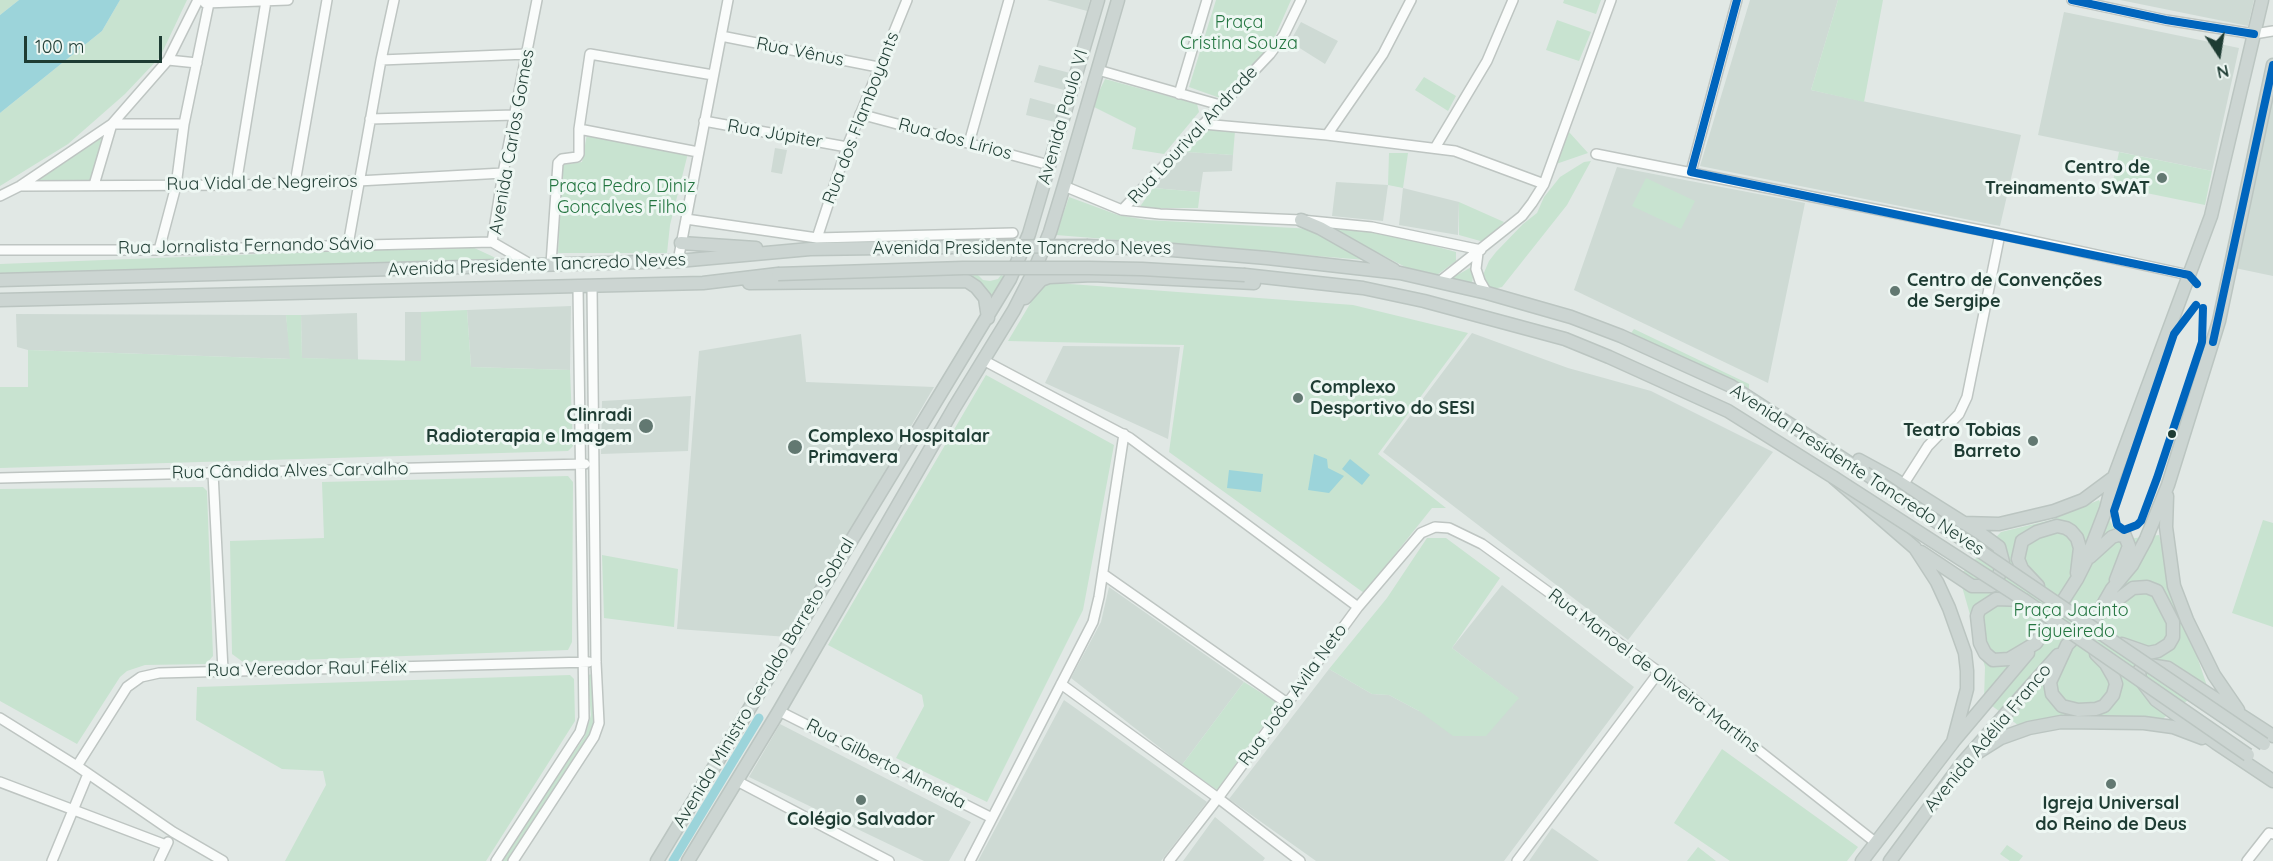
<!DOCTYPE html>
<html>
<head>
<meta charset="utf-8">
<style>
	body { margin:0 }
	#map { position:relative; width:2273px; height:861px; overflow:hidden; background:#e1e8e5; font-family:Quicksand,sans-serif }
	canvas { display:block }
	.north { position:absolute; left:2189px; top:24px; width:60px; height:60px; -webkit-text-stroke:4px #eef7f3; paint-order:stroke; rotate:168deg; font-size:16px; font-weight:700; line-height:24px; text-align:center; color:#1e3c33 }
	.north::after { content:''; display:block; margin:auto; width:21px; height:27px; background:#1e3c33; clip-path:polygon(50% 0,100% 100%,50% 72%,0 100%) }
	.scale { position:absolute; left:24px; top:36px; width:138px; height:27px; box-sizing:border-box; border:3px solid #1e3c33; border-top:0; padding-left:8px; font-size:18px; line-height:21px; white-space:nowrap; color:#1e3c33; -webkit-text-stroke:4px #eef7f3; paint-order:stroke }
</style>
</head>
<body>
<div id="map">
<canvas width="2273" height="861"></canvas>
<div class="north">N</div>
<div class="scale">100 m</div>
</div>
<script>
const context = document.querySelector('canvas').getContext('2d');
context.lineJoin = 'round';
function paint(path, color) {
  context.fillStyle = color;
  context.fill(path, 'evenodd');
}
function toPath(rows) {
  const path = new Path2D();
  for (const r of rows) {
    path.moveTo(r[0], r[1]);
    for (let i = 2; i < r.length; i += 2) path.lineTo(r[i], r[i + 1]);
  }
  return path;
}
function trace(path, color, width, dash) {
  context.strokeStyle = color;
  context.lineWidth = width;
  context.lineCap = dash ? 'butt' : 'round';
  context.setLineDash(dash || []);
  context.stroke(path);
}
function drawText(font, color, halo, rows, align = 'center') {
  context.font = font + ' Quicksand,sans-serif';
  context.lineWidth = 6;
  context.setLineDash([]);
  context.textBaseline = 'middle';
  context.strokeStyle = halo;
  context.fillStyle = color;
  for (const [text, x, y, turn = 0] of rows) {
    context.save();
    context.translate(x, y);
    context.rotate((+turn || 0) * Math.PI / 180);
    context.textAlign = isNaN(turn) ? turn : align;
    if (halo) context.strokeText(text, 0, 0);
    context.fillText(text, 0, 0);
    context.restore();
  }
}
const built = toPath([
	[1047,0,1090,0,1087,11],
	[1750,0,1838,0,1811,90,2021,135,2000,226,1700,166],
	[2120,0,2254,0,2248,26],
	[2064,12,2239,48,2212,171,2038,135],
	[1301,22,1338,41,1325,64,1290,42],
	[1039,65,1070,73,1064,90,1034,82],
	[1030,98,1059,106,1055,122,1026,115],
	[2273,98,2273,276,2235,268],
	[775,148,787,150,782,174,771,172],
	[1187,152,1233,155,1232,171,1203,172,1200,192,1153,188],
	[1617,167,1805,203,1768,383,1574,290],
	[1336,182,1388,185,1383,221,1332,216],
	[1403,188,1459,202,1458,235,1399,225],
	[571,306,570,370,471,367,467,310],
	[405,312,421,312,422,361,405,361],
	[357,313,358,360,302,358,301,315],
	[16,314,286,315,291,359,28,350,17,347],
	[1472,333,1568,368,1651,391,1773,452,1628,640,1383,452],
	[801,334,806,382,934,387,788,637,677,629,699,351],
	[1063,346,1180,347,1168,439,1045,383],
	[691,396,688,451,601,454,602,401],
	[1502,585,1634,687,1504,861,1316,861,1229,799,1329,669,1372,694,1389,695,1419,711,1518,698,1452,648],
	[1109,587,1244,682,1182,765,1071,678,1101,622],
	[1064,700,1207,802,1161,861,978,861],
	[780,724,971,822,949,861,924,861,749,777],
	[1215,817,1265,858,1263,861,1183,861],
	[1552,828,1599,861,1529,861]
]);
const green = toPath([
	[0,0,19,0,0,15],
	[120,0,187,0,160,57,125,94,68,144,0,186,0,113,102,31],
	[1216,0,1291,0,1269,50,1220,98,1189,87],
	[1564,0,1601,0,1596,14,1563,3],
	[1838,0,1883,0,1864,102,1811,90],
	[1557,20,1591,32,1579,61,1546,50],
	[1424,77,1456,96,1448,111,1415,90],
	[1105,79,1197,104,1199,112,1164,154,1132,149,1136,128,1092,106],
	[1209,129,1235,131,1233,155,1187,152],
	[1569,132,1588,153,1556,164],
	[587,134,688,153,670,225,667,253,558,253,562,165,582,162],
	[105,135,91,183,23,189],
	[2119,152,2212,171,2205,205,2112,186],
	[1389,153,1408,153,1403,188,1388,185],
	[1591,161,1567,205,1502,287,1493,289,1489,287,1485,282,1483,275,1489,261,1496,252,1523,224,1537,213,1544,197,1560,177,1584,162],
	[1646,178,1695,201,1681,229,1632,206],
	[1153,188,1200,192,1198,208,1139,208],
	[1069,197,1118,215,1147,220,1313,229,1366,260,1056,235],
	[1459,202,1504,222,1484,242,1459,235],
	[1325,225,1387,233,1456,252,1456,261,1437,275,1411,270],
	[470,246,498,259,0,274,0,264],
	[1475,265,1472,283,1452,278],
	[971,274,977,274,983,280,990,281,998,279,1001,275,1005,276,990,302],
	[1043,282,1353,305,1468,333,1378,454,1446,508,1432,508,1364,593,1169,452,1184,345,1008,341],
	[467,310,471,367,570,370,573,446,568,451,0,468,0,387,28,387,28,350,290,359,286,315,301,315,302,358,421,361,421,312],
	[1634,329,1749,384,1749,391,1629,336],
	[986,375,1114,445,1083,610,987,802,896,758,924,706,922,695,828,645],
	[568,476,573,482,572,642,568,650,243,662,232,654,230,541,324,538,322,482],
	[203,487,207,491,213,656,206,664,145,665,127,671,120,677,77,744,0,701,0,489],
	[2099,500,2120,540,2159,535,2181,608,2207,686,2161,720,2062,717,2018,725,1984,700,1985,667,1959,576,2001,532,2051,520],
	[2263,520,2273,523,2273,627,2232,613],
	[1427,538,1446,538,1500,578,1452,648,1519,698,1486,736,1453,736,1419,711,1389,695,1372,694,1329,669,1387,598],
	[602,555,678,569,674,627,604,618],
	[594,674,597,717,585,747,515,849,509,861,500,861,585,736,591,715,587,675],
	[570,675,574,679,575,721,486,861,285,861,326,785,323,771,282,769,196,720,197,687],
	[1244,682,1279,704,1217,790,1182,765],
	[1722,749,1858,847,1847,861,1730,861,1674,823],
	[2007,845,2023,856,2019,861,2010,861,2000,854],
	[1698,847,1716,861,1687,861]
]);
const water = toPath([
	[19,0,120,0,102,31,0,113,0,15],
	[1314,454,1327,459,1328,468,1344,476,1329,493,1308,490],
	[1350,459,1370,475,1362,485,1342,469],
	[1229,470,1263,474,1261,492,1227,488]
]);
const canal = toPath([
	[673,861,759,718]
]);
const minor = toPath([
	[2072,0,2166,20,2254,34,2273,31],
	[205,3,288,0],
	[721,36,878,67],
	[168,60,197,63],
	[381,60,527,54],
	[1098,70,1220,105],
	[1179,94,1207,0],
	[860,114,1049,165],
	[370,119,515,115],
	[704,121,847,147],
	[1203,124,1327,135,1455,151,1544,184],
	[579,129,698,152],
	[1327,135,1383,54,1411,0],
	[969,143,1009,0],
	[1435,148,1487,61,1513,0],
	[1596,154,2000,234,2189,275],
	[1691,172,1737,0],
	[295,183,327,0],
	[94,185,112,124,184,124],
	[236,185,266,1],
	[20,186,236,185,358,181,503,173],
	[1064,186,1122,210,1160,214,1301,220,1372,227,1481,250],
	[0,196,20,186,112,124,168,60,198,0],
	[1122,210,1270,54,1284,35,1301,0],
	[686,219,817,238,1013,233],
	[817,238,847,147,907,0],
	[492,242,503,173,537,0],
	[492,242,530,264],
	[348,245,381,60,394,0],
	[0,250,159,250,492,242],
	[159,250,176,186,184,124,209,3],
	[1478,253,1476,269,1480,281,1487,293],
	[678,261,728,0],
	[551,264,558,163,562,159,577,157,579,154,579,129,590,54,713,75],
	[1439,282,1522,216,1532,203,1544,184,1611,0],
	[983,360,1130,438,1358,607],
	[213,473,223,670],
	[0,478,585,464],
	[1903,485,1928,446,1959,414,1967,397,2000,234],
	[1103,574,1287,703],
	[1061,684,1218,798,1300,861],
	[779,711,992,818],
	[0,718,77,766,173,832,223,861],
	[77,766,127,687,141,677,159,673,589,662],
	[737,781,889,861],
	[0,782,166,845],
	[52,861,88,774],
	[159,861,168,842],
	[496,861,580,732,584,718,578,287],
	[513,861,594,737,599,723,596,662,592,286],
	[970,861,1093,622,1099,597,1124,434],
	[1169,861,1218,798,1358,607,1421,533,1435,527,1449,528,1482,544,1659,672,1875,842],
	[1517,861,1659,672],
	[2247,861,2269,833,2273,834]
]);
const major = toPath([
	[1301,220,1320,228,1394,270],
	[681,243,756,248],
	[1088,246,1172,250,1267,258,1400,273,1487,293,1571,317,1621,336,1731,386,1865,473],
	[1245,275,1363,288,1424,301,1565,339,1609,357,1728,411,1833,477,1915,548,1937,582,1949,608,1965,653,1967,671,1967,689,1953,742],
	[0,280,678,261,810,249,950,247],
	[749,283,967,281,976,287,985,298,988,318],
	[1025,298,1041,280,1049,277,1093,275,1254,283],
	[0,300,703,283,778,274],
	[1859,460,1894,479,1980,533,1999,547,2003,562,1999,575,1992,586,1972,586,1921,552],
	[2167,496,2166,527,2174,586,2187,620,2214,675,2238,710],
	[1963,523,1999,524,2054,511,2083,500,2114,477],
	[2090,557,2112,537,2118,535,2125,536,2129,546,2116,580],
	[2038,586,2022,569,2018,559,2022,541,2037,532,2057,526,2066,528,2071,531,2077,538,2080,548,2077,573],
	[2024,600,1996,599,1979,610,1977,616,1980,643,1985,653,1993,660,2009,659,2036,643,2077,579,2086,561,2106,509,2114,477,2211,216,2262,0],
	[2097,615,2112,589,2132,565,2146,539,2168,485,2219,321,2273,65],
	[2096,654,2106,664,2114,678,2116,684,2113,695,2104,706,2096,709,2078,710,2062,706,2052,694,2050,682,2067,645,2097,615,2133,588,2147,587,2157,591,2173,622,2173,637,2169,644,2158,651,2148,653,2122,644],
	[2273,736,2168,668,2149,665,2142,667,2139,671,2140,679,2156,700,2216,743,2273,781],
	[1977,753,2001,738,2029,728,2061,722,2144,723,2173,727,2202,738],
	[657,861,1010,279,1029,234,1098,0],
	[688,861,779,711,954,408,1014,310,1034,271,1050,232,1064,186,1118,0],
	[1862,861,1953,742,2028,653],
	[1890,861,1963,762,2058,655]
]);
const majorBridge = toPath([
	[950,247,1088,246],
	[778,274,963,268,1089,268,1142,269,1245,275],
	[1865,473,2264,744],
	[1833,477,2024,600,2248,755]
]);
const bus1 = toPath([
	[1737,0,1691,172,2189,275,2197,284],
	[2072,0,2166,20,2254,34],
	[2196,305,2174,334,2114,511,2117,525,2124,530,2137,525,2141,521,2157,478,2202,342,2203,308],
	[2213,342,2273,65]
]);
const markers = [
	[2162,178,6,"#627871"],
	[1895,291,6,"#627871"],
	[1298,398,6,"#627871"],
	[646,426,8,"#627871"],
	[2172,434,5,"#1e3c33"],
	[2033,441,6,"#627871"],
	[795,447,8,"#627871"],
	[2111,784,6,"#627871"],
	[861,800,6,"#627871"]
];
const parkNames = [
	["Praça",1239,23],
	["Cristina Souza",1239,44],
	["Praça Pedro Diniz",622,187],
	["Gonçalves Filho",622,208],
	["Praça Jacinto",2071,611],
	["Figueiredo",2071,632]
];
const streetNames = [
	["Rua Vênus",800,52,11],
	["Avenida Paulo VI",1063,117,-74],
	["Rua dos Flamboyants",861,118,-69],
	["Rua Júpiter",775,134,10],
	["Rua Lourival Andrade",1193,135,-47],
	["Rua dos Lírios",955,139,15],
	["Avenida Carlos Gomes",512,142,-80],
	["Rua Vidal de Negreiros",262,183,-1],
	["Rua Jornalista Fernando Sávio",246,246,-1],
	["Avenida Presidente Tancredo Neves",1022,249],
	["Avenida Presidente Tancredo Neves",537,265,-2],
	["Avenida Presidente Tancredo Neves",1857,470,33],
	["Rua Cândida Alves Carvalho",290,471,-1],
	["Rua Vereador Raul Félix",307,669,-1],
	["Rua Manoel de Oliveira Martins",1654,671,37],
	["Avenida Ministro Geraldo Barreto Sobral",764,683,-59],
	["Rua João Avila Neto",1293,695,-54],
	["Avenida Adélia Franco",1988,738,-50],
	["Rua Gilberto Almeida",886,764,27]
];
const poiNames = [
	["Centro de",2150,168],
	["Treinamento SWAT",2150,189],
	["Centro de Convenções",1907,281,"left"],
	["de Sergipe",1907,302,"left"],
	["Complexo",1310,388,"left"],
	["Desportivo do SESI",1310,409,"left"],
	["Clinradi",632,416],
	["Radioterapia e Imagem",632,437],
	["Teatro Tobias",2021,431],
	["Barreto",2021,452],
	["Complexo Hospitalar",808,437,"left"],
	["Primavera",808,458,"left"],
	["Igreja Universal",2111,804,"center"],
	["do Reino de Deus",2111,825,"center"],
	["Colégio Salvador",861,820,"center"]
];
paint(built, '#cedad4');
paint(green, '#c8e3d0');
paint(water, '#9cd4da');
trace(canal, '#9cd4da', 9);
trace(minor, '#bec5c2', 12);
trace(major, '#bbc5c1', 15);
trace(minor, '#fafcfb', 9);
trace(major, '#ccd5d2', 12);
trace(majorBridge, '#bbc5c1', 15, []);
trace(majorBridge, '#ccd5d2', 12);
trace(bus1, '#0065bd', 8);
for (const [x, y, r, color] of markers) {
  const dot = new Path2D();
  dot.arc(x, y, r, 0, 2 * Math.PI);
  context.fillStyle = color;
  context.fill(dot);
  trace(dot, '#eef7f3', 2);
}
drawText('18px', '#247641', '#eef7f3', parkNames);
drawText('18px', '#1e3c33', '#eef7f3', streetNames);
drawText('bold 18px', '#1e3c33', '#eef7f3', poiNames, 'right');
</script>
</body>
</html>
